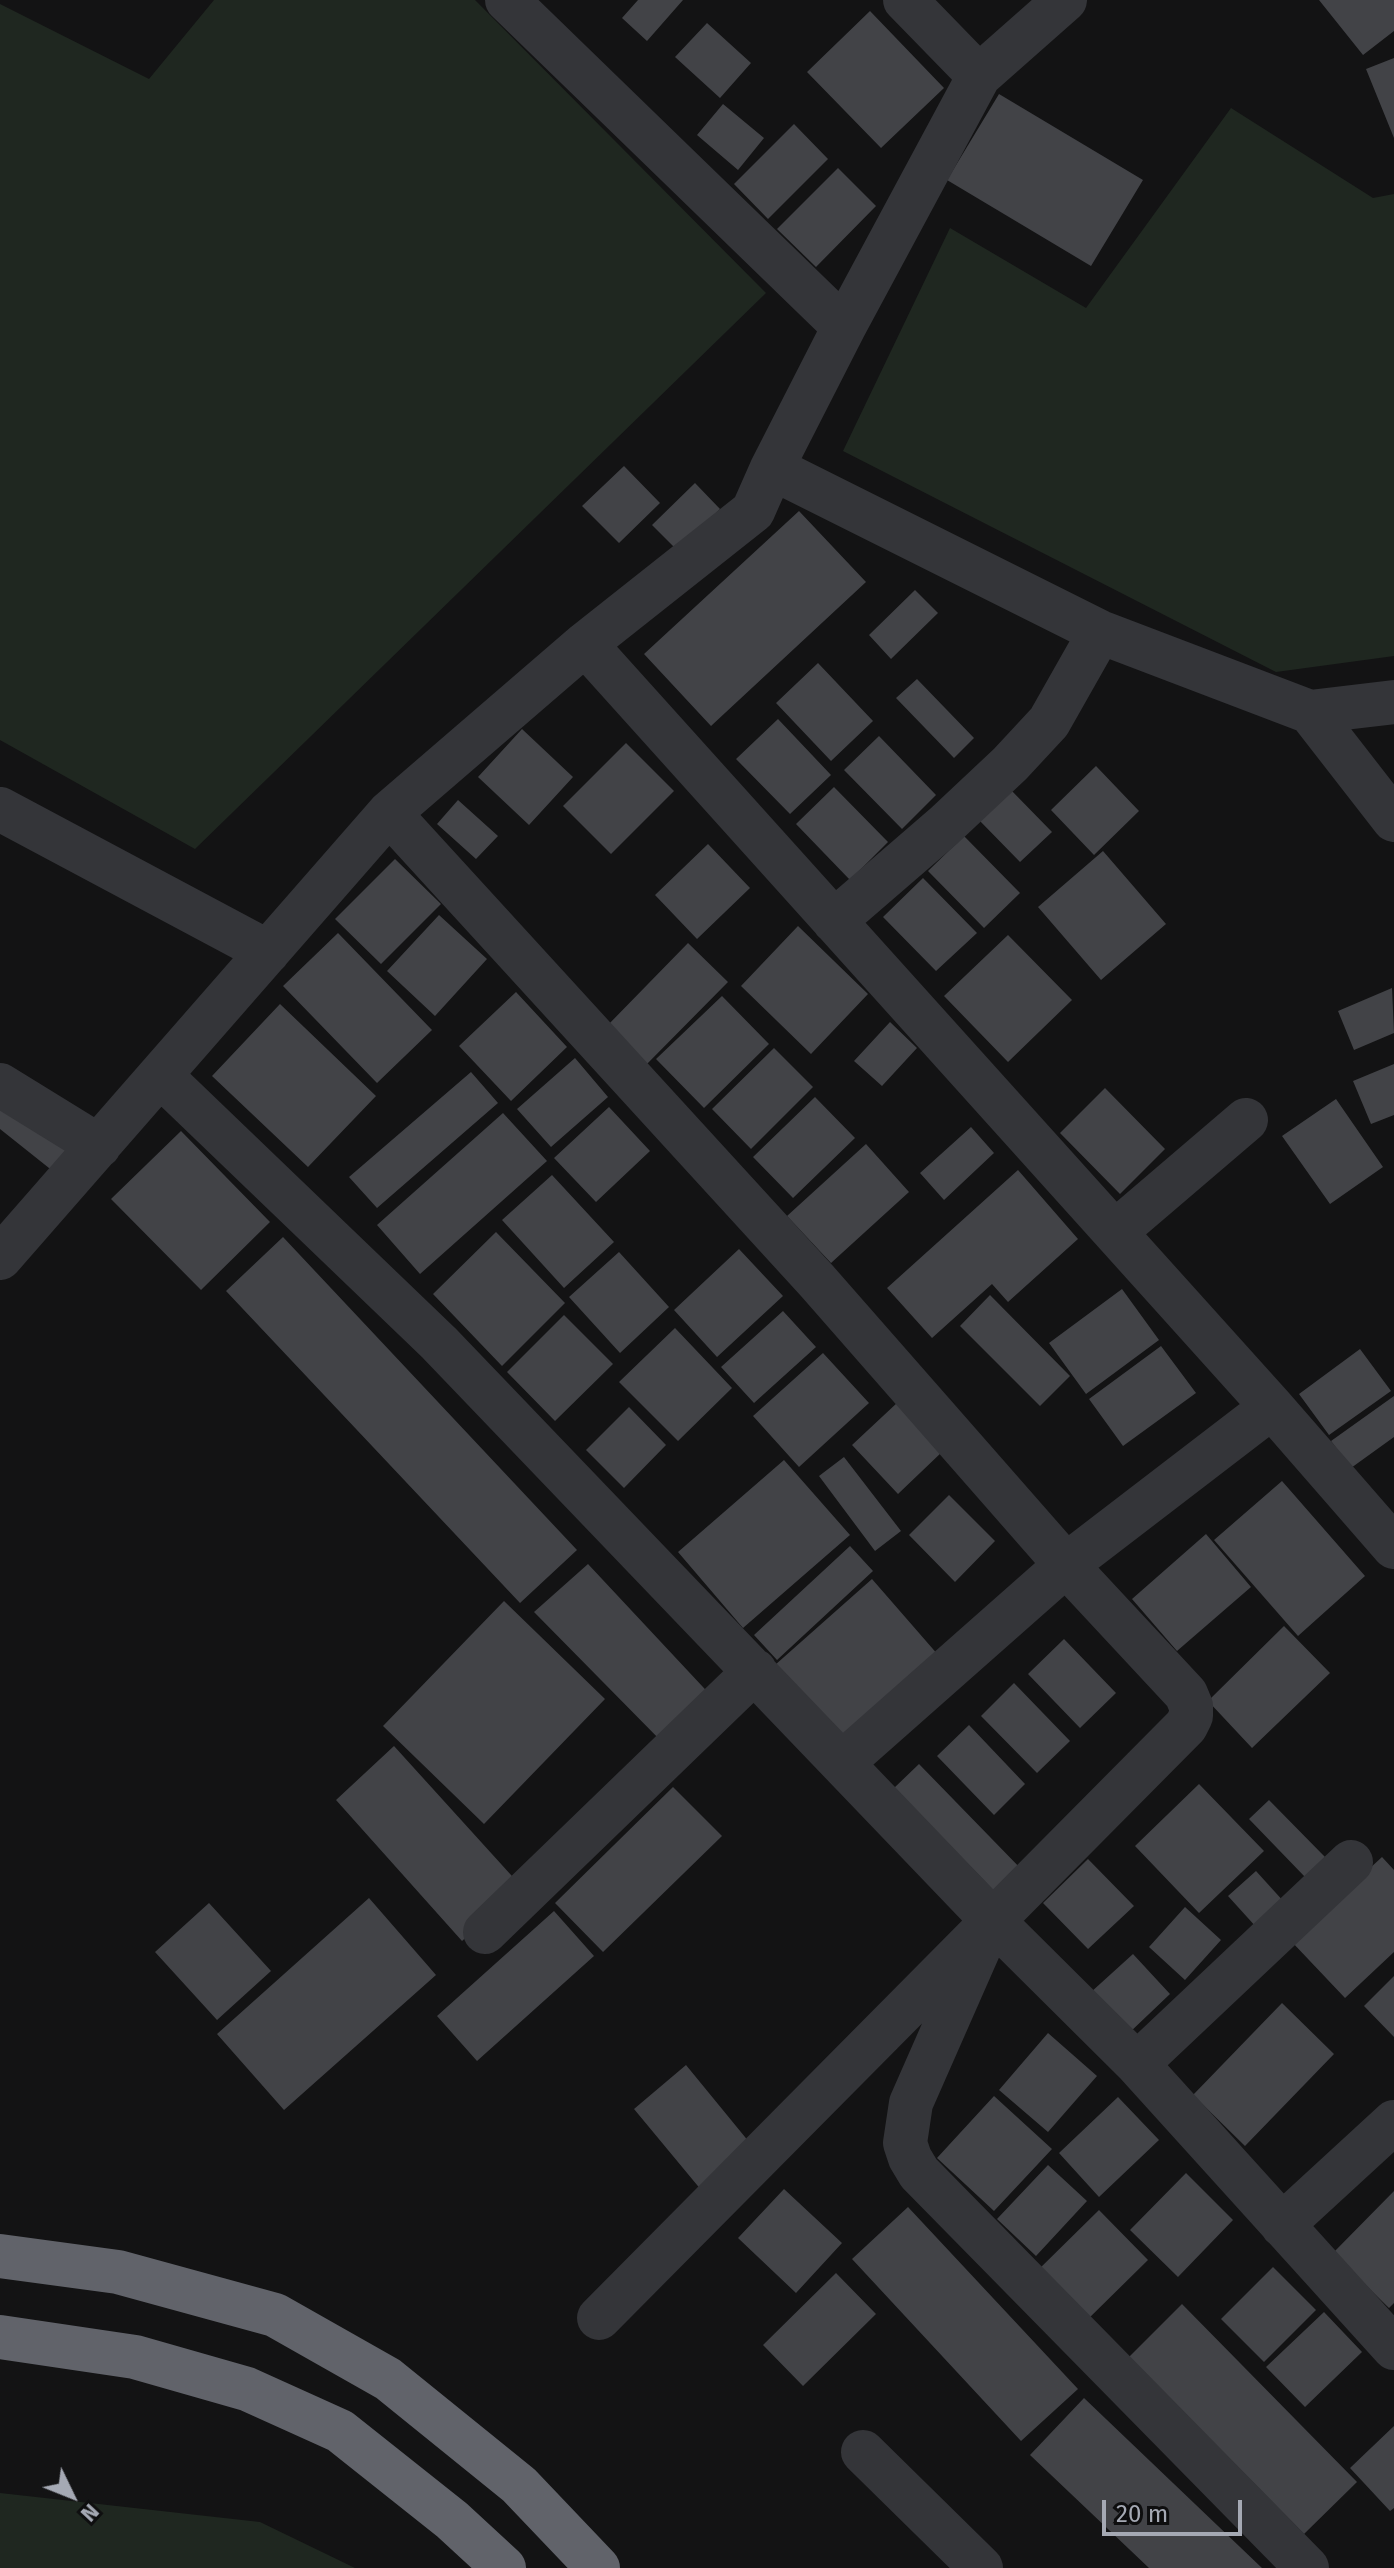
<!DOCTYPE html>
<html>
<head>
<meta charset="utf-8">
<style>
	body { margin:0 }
	#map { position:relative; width:1394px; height:2568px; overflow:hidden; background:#131314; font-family:"Fira Sans",sans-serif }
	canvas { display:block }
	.north { position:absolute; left:32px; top:2456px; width:80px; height:80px; -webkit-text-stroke:6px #0e0e0f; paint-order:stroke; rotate:133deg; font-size:22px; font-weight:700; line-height:32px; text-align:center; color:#a5a9b4 }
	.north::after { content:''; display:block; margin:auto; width:28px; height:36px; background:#a5a9b4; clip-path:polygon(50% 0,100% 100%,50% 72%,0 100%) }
	.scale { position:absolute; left:1102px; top:2500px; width:140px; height:36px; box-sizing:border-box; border:4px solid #a5a9b4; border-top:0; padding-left:10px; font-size:24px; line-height:28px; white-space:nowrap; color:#a5a9b4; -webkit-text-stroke:6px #0e0e0f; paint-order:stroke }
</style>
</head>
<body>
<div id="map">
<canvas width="1394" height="2568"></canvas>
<div class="north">N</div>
<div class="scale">20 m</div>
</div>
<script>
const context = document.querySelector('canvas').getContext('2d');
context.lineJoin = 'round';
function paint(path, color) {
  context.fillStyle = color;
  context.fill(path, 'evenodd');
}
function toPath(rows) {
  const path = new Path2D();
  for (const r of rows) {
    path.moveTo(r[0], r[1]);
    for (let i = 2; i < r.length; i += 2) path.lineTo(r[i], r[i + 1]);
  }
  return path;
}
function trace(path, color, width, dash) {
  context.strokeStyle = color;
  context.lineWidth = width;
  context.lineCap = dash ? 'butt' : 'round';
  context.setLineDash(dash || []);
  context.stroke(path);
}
const green = toPath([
	[214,0,475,0,766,293,195,849,0,740,0,4,149,79],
	[1231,108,1373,198,1394,194,1394,656,1276,672,843,451,950,228,1086,308],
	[0,2493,260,2522,355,2568,0,2568]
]);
const building = toPath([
	[638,0,683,0,647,41,622,18],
	[1319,0,1394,0,1394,31,1363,55],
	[870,11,944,88,881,148,807,72],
	[707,23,751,63,720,98,675,57],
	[1394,58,1394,138,1366,69],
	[999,94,1143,180,1091,266,947,180],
	[723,104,764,138,738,170,697,135],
	[794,124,828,159,768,219,734,184],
	[838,168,876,206,816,267,777,229],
	[624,466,660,503,619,543,582,506],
	[695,483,720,509,678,551,652,525],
	[799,511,866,582,711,726,644,654],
	[915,590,938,613,891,659,869,635],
	[818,663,873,721,831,761,776,703],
	[917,679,974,738,954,758,896,698],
	[778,719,831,775,790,814,736,759],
	[522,729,573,777,529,825,478,777],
	[879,736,936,795,902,829,844,770],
	[626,743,674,791,611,854,563,806],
	[1096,766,1139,811,1094,855,1051,810],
	[834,787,888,842,850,880,796,824],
	[1010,789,1052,832,1020,862,979,820],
	[458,800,498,836,476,859,437,824],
	[964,836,1020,893,984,928,928,871],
	[708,844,750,888,697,939,655,895],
	[1103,851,1166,924,1101,980,1038,907],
	[395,859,441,904,381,964,335,919],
	[923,878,977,933,936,971,883,917],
	[439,915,487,959,435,1016,387,971],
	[798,926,868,994,811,1054,741,986],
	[338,933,432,1030,377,1083,283,986],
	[1008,935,1072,1000,1008,1062,944,996],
	[688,943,728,982,645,1066,606,1027],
	[1392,988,1394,1033,1354,1050,1338,1011],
	[516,992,567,1047,511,1101,459,1046],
	[722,996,769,1044,704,1108,656,1059],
	[280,1004,376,1096,308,1167,212,1076],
	[890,1022,917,1048,882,1086,854,1061],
	[774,1048,813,1087,751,1149,712,1109],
	[575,1058,608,1097,551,1147,517,1109],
	[1394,1064,1394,1115,1371,1124,1353,1081],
	[471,1072,498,1103,377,1208,349,1177],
	[1105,1088,1165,1149,1120,1194,1060,1133],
	[0,1089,73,1147,54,1172,0,1129],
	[815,1097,855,1138,793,1198,753,1157],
	[1336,1099,1383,1167,1330,1204,1282,1136],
	[609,1107,650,1151,596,1202,554,1158],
	[503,1113,547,1161,420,1274,377,1225],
	[971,1127,994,1153,944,1200,920,1173],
	[181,1131,270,1222,201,1290,111,1199],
	[866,1144,909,1192,831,1263,787,1216],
	[1018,1170,1078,1239,1008,1302,992,1284,932,1338,887,1288],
	[552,1175,614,1242,564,1288,502,1220],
	[496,1232,565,1303,502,1366,433,1294],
	[283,1237,577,1550,520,1603,226,1291],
	[739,1249,783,1296,717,1357,674,1310],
	[619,1252,669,1307,620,1353,569,1297],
	[1122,1289,1159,1340,1086,1394,1049,1343],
	[990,1295,1070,1376,1040,1406,960,1326],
	[783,1311,816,1347,754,1403,721,1367],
	[564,1315,613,1364,555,1421,507,1372],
	[675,1328,732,1388,678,1441,619,1382],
	[1161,1346,1196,1393,1123,1446,1089,1399],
	[1360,1349,1391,1391,1329,1435,1299,1394],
	[823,1353,869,1403,799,1467,753,1416],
	[1394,1396,1394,1437,1351,1468,1331,1441],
	[898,1402,943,1451,898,1494,852,1445],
	[629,1407,666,1445,624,1488,586,1450],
	[844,1457,901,1531,875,1551,819,1476],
	[784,1460,850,1535,743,1628,678,1552],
	[1282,1481,1365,1576,1298,1636,1214,1540],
	[949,1495,995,1541,955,1582,909,1535],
	[1206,1534,1251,1587,1177,1651,1132,1599],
	[850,1546,873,1571,777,1660,754,1635],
	[588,1564,717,1702,666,1746,534,1612],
	[872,1579,946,1664,849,1749,775,1665],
	[504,1601,605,1699,484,1824,383,1726],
	[1284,1626,1330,1673,1252,1748,1208,1701],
	[1064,1639,1116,1693,1080,1728,1028,1674],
	[1014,1683,1070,1741,1037,1773,981,1716],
	[969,1725,1025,1784,994,1815,937,1756],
	[394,1746,521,1886,462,1941,336,1800],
	[919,1764,1026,1874,1001,1898,894,1788],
	[1199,1784,1264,1851,1199,1913,1135,1846],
	[673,1787,722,1836,603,1952,555,1903],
	[1269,1800,1325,1857,1305,1877,1249,1819],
	[1382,1857,1394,1870,1394,1952,1345,1998,1291,1941],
	[1088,1859,1134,1906,1088,1949,1043,1903],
	[1256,1871,1285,1903,1257,1928,1228,1896],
	[369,1898,436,1975,284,2110,217,2034],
	[209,1903,271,1971,217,2020,155,1952],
	[1185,1907,1221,1940,1185,1980,1149,1947],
	[554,1911,594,1956,477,2061,437,2016],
	[1133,1954,1170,1994,1128,2034,1090,1993],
	[1394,1976,1394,2037,1364,2006],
	[1282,2003,1334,2054,1245,2146,1193,2095],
	[1048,2033,1097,2076,1048,2132,999,2090],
	[686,2065,754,2148,702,2191,634,2109],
	[994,2096,1052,2149,994,2211,937,2158],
	[1118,2097,1159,2140,1099,2197,1059,2153],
	[1048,2165,1087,2201,1036,2256,997,2219],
	[1186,2173,1233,2220,1178,2277,1130,2230],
	[784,2189,842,2243,796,2293,738,2238],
	[1394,2191,1394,2303,1389,2308,1333,2253],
	[908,2207,1078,2389,1021,2441,852,2259],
	[1099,2210,1148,2260,1083,2324,1034,2274],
	[1273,2267,1316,2310,1264,2362,1221,2319],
	[836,2273,876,2314,803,2386,763,2345],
	[1182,2304,1357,2482,1304,2534,1129,2357],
	[1324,2312,1362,2352,1305,2407,1266,2367],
	[1084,2398,1262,2568,1149,2568,1030,2455],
	[1394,2426,1394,2508,1390,2511,1350,2468]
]);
const minor = toPath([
	[507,0,844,327],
	[905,0,979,76],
	[772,468,1100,632,1310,712,1394,702],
	[585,644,1272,1407,1394,1547],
	[1310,712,1394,820],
	[0,809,268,952],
	[389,813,817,1281,1066,1565,1186,1694,1191,1706,1191,1716,1186,1726,599,2318],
	[834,921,944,826,1010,764,1049,722,1100,632],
	[160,1075,439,1343,992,1920,1137,2064,1394,2348],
	[0,1085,99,1146],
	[1115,1232,1246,1120],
	[0,1258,389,813,585,644,753,511,772,468,844,327,979,76,1065,0],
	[842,1763,1066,1565,1272,1407],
	[485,1932,755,1671],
	[981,1944,911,2103,905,2143,910,2158,919,2173,1307,2568],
	[1137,2064,1351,1862],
	[1282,2225,1394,2122],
	[863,2452,981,2568]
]);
const motorway = toPath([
	[0,2256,118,2272,275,2315,388,2379,519,2485,598,2568],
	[0,2337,135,2357,247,2389,340,2431,452,2520,504,2568]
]);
paint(green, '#1f2720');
paint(building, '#424347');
trace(minor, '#343539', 44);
trace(motorway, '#61636a', 44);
</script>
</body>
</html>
